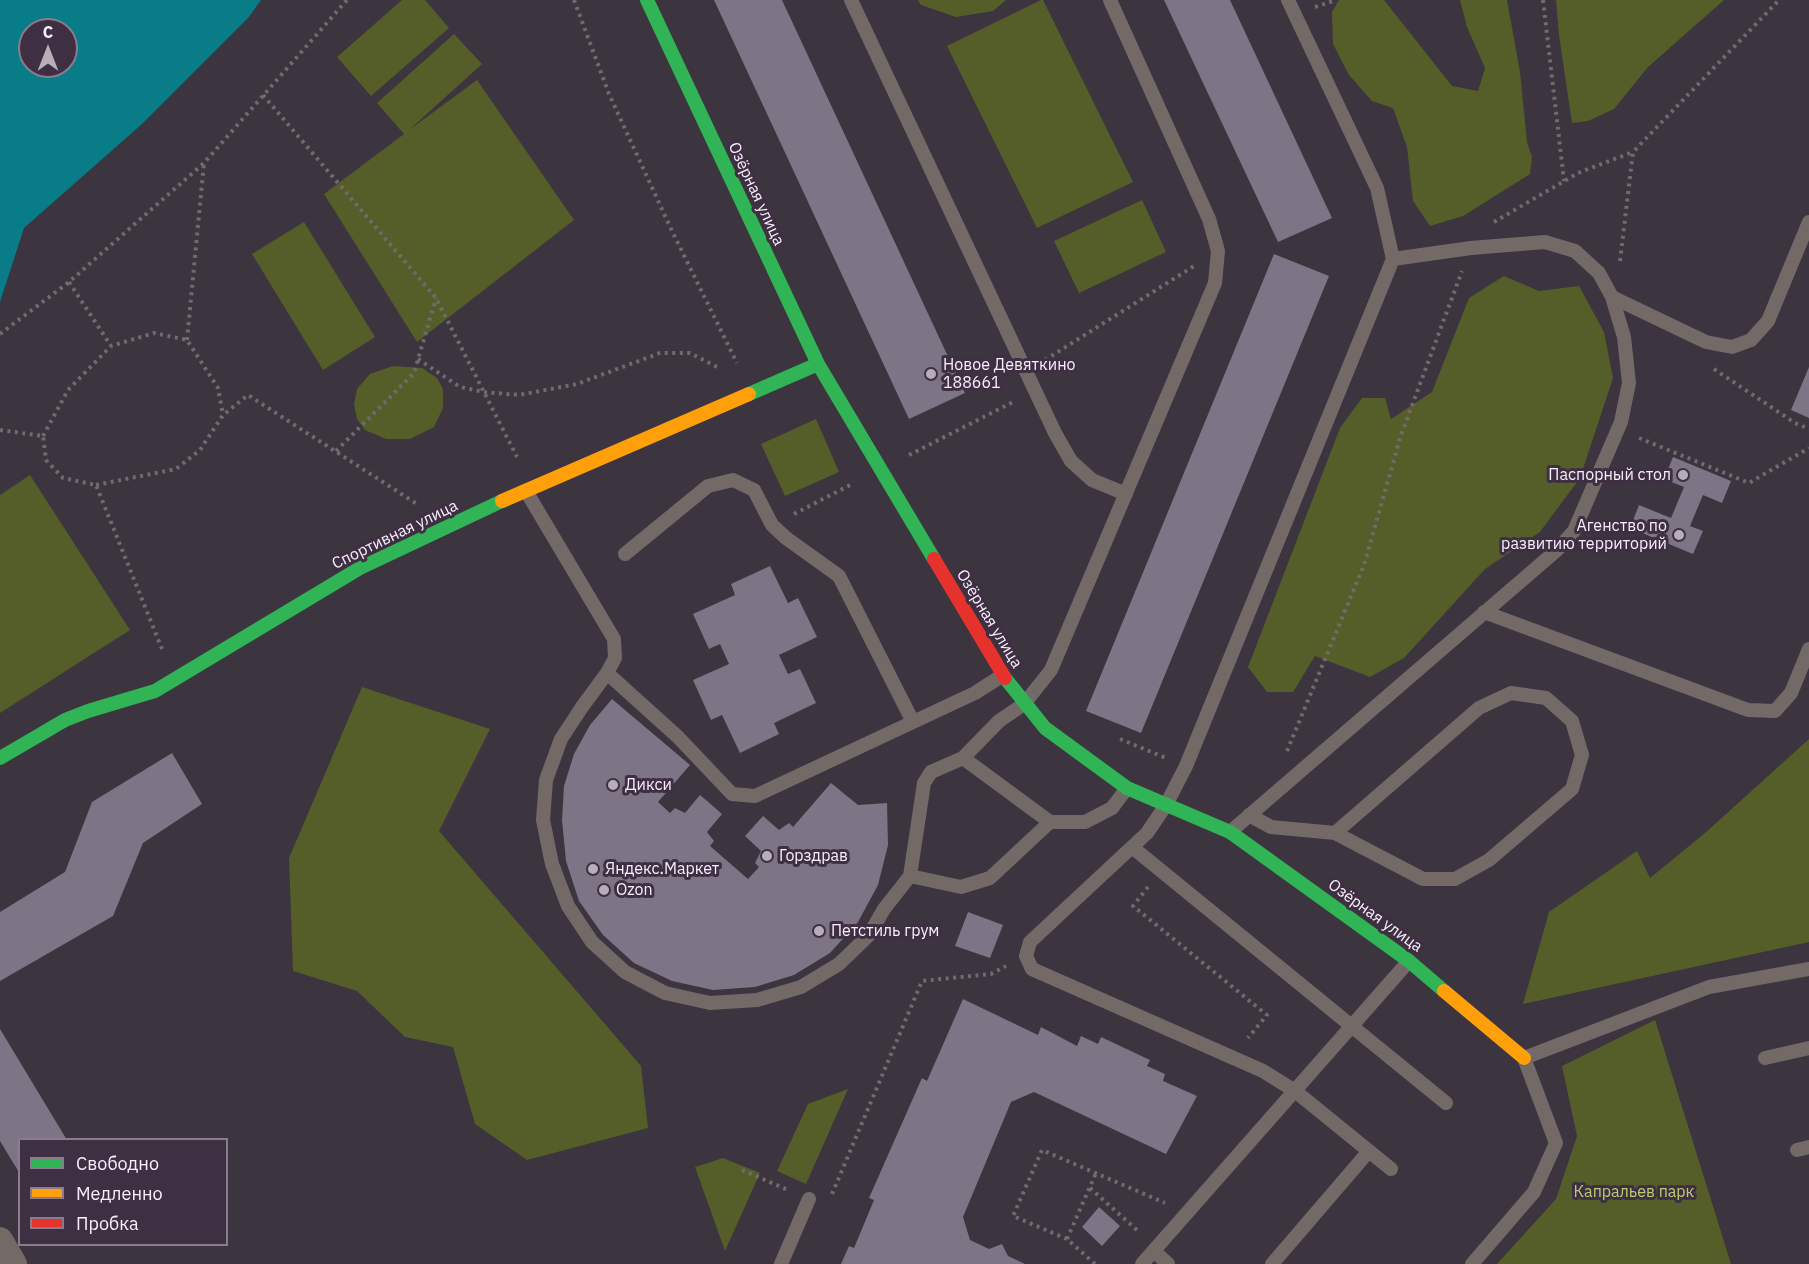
<!DOCTYPE html>
<html>
<head>
<meta charset="utf-8">
<style>
	body { margin:0 }
	#map { position:relative; width:1809px; height:1264px; overflow:hidden; background:#3c343f; font-family:"IBM Plex Sans",sans-serif }
	canvas { display:block }
	.legend { position:absolute; left:18px; top:1138px; width:210px; height:108px; box-sizing:border-box; background:#3f2f43; border:2px solid #897c8d; margin:0; padding:8px 10px; list-style:none; font-size:18px; color:#f9effc }
	.legend li { display:flex; align-items:center; gap:12px; height:30px }
	.legend b { width:30px; border:2px solid #897c8d }
	.north { position:absolute; left:18px; top:18px; width:60px; height:60px; box-sizing:border-box; background:#3f2f43; border:2px solid #897c8d; border-radius:50%; rotate:0deg; font-size:16px; font-weight:700; line-height:24px; text-align:center; color:#f9effc }
	.north::after { content:''; display:block; margin:auto; width:21px; height:27px; background:#b7aeba; clip-path:polygon(50% 0,100% 100%,50% 72%,0 100%) }
</style>
</head>
<body>
<div id="map">
<canvas width="1809" height="1264"></canvas>
<ul class="legend">
<li><b style="height:8px;background:#30b455"></b>Свободно</li>
<li><b style="height:8px;background:#ff9f0a"></b>Медленно</li>
<li><b style="height:8px;background:#e5322d"></b>Пробка</li>
</ul>
<div class="north">С</div>
</div>
<script>
const context = document.querySelector('canvas').getContext('2d');
context.lineJoin = 'round';
function paint(path, color) {
  context.fillStyle = color;
  context.fill(path, 'evenodd');
}
function toPath(rows) {
  const path = new Path2D();
  for (const r of rows) {
    path.moveTo(r[0], r[1]);
    for (let i = 2; i < r.length; i += 2) path.lineTo(r[i], r[i + 1]);
  }
  return path;
}
function trace(path, color, width, dash) {
  context.strokeStyle = color;
  context.lineWidth = width;
  context.lineCap = dash ? 'butt' : 'round';
  context.setLineDash(dash || []);
  context.stroke(path);
}
function drawText(font, color, halo, rows, align = 'center') {
  context.font = font + ' "IBM Plex Sans",sans-serif';
  context.lineWidth = 6;
  context.setLineDash([]);
  context.textBaseline = 'middle';
  context.strokeStyle = halo;
  context.fillStyle = color;
  for (const [text, x, y, turn = 0] of rows) {
    context.save();
    context.translate(x, y);
    context.rotate((+turn || 0) * Math.PI / 180);
    context.textAlign = isNaN(turn) ? turn : align;
    if (halo) context.strokeText(text, 0, 0);
    context.fillText(text, 0, 0);
    context.restore();
  }
}
const green = toPath([
	[402,0,425,0,449,28,371,96,337,57],
	[918,0,1006,0,993,11,956,17,921,5],
	[1041,0,1043,0,1133,182,1037,228,947,46],
	[1339,0,1384,0,1452,86,1478,91,1485,68,1467,27,1460,0,1507,0,1520,72,1527,142,1532,157,1530,174,1463,216,1430,226,1413,201,1407,147,1393,108,1372,101,1349,75,1333,44,1332,12],
	[1556,0,1724,0,1648,67,1614,109,1588,121,1572,123,1559,35],
	[454,34,482,64,409,130,477,80,574,220,417,342,324,194,404,134,377,103],
	[1142,200,1166,252,1079,293,1054,241],
	[304,222,375,337,323,370,252,254],
	[1504,276,1539,291,1579,286,1604,332,1613,378,1580,478,1540,532,1485,569,1404,658,1370,677,1315,656,1293,692,1267,692,1248,667,1340,428,1362,398,1385,398,1391,419,1432,392,1469,298],
	[393,366,422,368,437,378,443,389,443,408,434,427,410,439,386,439,365,430,357,419,354,405,357,389,370,374],
	[816,419,839,472,785,496,761,444],
	[30,475,130,630,0,713,0,495],
	[362,687,490,729,439,831,641,1066,648,1128,527,1160,475,1124,453,1047,405,1037,357,991,293,971,289,858],
	[1809,739,1809,942,1523,1004,1549,912,1637,851,1650,878,1705,833],
	[1655,1020,1731,1264,1497,1264,1556,1199,1577,1136,1562,1066],
	[848,1089,806,1184,777,1171,808,1104],
	[723,1158,760,1173,725,1251,695,1167]
]);
const water = toPath([
	[0,0,261,0,248,18,142,124,24,228,0,302],
	[30,30,66,30,66,66,30,66]
]);
const building = toPath([
	[714,0,782,0,965,393,909,419],
	[1164,0,1230,0,1332,218,1278,242],
	[1274,254,1329,276,1141,733,1086,711],
	[1809,367,1809,418,1791,410],
	[1673,457,1731,481,1722,503,1703,495,1690,526,1703,531,1693,554,1630,528,1639,505,1671,518,1684,487,1664,479],
	[770,566,788,603,798,598,817,637,779,655,788,674,800,669,816,703,774,723,779,734,740,753,722,715,711,720,693,680,729,664,720,644,709,649,693,614,735,595,731,584],
	[612,699,690,765,658,802,670,813,675,808,685,813,700,795,706,800,722,814,707,832,714,841,710,846,748,879,759,867,755,863,761,851,745,836,763,816,779,830,789,823,793,827,831,783,858,805,887,803,888,845,878,885,858,922,830,953,794,975,755,987,713,990,672,981,634,963,603,935,579,901,566,861,562,820,564,786,574,754,590,725],
	[172,753,202,804,143,843,113,916,0,981,0,912,65,872,92,802],
	[968,912,1003,925,990,958,955,946],
	[963,999,1038,1035,1041,1027,1077,1046,1081,1036,1098,1044,1101,1037,1150,1060,1147,1066,1165,1074,1163,1081,1197,1096,1166,1154,1034,1092,1011,1102,963,1217,970,1240,989,1249,1002,1244,1008,1256,1025,1264,841,1264,849,1246,854,1248,874,1200,869,1198,922,1078,927,1081],
	[0,1029,67,1140,20,1140,20,1174,0,1141],
	[1099,1207,1120,1226,1102,1246,1082,1227]
]);
const path = toPath([
	[574,0,609,94,672,231,737,363],
	[1543,0,1564,181],
	[1315,7,1336,0],
	[263,95,436,298,517,457],
	[1494,222,1578,173,1633,152],
	[1620,261,1633,152,1779,0],
	[69,282,111,346],
	[0,334,69,282,204,163,347,0],
	[187,340,204,163],
	[418,359,460,387,484,392,519,395,577,384,660,353,690,353,721,369],
	[1045,360,1194,266],
	[1714,369,1795,423,1809,429],
	[0,430,43,436,46,460,63,478,96,485,162,649],
	[43,436,68,390,111,346,154,333,187,340,218,388,223,415],
	[1639,438,1749,483,1809,448],
	[336,451,414,373,436,298],
	[909,455,1015,401],
	[96,485,176,469,200,450,223,415,248,395,417,504],
	[794,514,852,484],
	[1120,739,1166,758],
	[1287,751,1364,565,1401,435,1462,271],
	[1148,887,1133,906,1267,1015,1248,1038],
	[742,1170,788,1190],
	[1090,1188,1139,1232],
	[832,1194,922,981,991,974,1006,966],
	[1067,1239,1096,1173],
	[1095,1264,1067,1239,1013,1216,1042,1150,1165,1203]
]);
const lane = toPath([
	[851,0,1055,433,1071,461,1092,480,1126,494],
	[1288,0,1377,188,1393,259,1186,766,1166,805,1147,833,1030,942,1026,956,1032,969,1263,1071,1295,1091,1391,1169],
	[1612,297,1706,342,1732,347,1751,340,1768,321,1809,222],
	[526,491,614,639,615,658,607,673,678,737,732,794,755,796,975,693,1003,675],
	[625,554,708,486,733,480,754,490,772,525,786,538,839,576,913,722],
	[1484,612,1748,710,1775,711,1791,693,1809,649],
	[607,673,582,707,561,739,546,780,543,820,552,864,568,906,592,942,625,972,665,993,710,1003,757,1000,801,987,839,964,869,935,884,909,910,876,924,783,931,772,963,758,999,721,1024,704,1051,670,1215,283,1218,251,1209,219,1110,0],
	[963,758,1050,822],
	[1249,815,1271,827,1335,833,1423,879,1455,879,1489,860,1572,789,1582,755,1572,721,1546,698,1511,693,1479,708,1335,833],
	[1230,832,1557,550,1574,531,1621,422,1629,383,1624,337,1612,297,1599,273,1575,251,1545,242,1471,248,1393,259],
	[1132,847,1446,1103],
	[910,876,961,887,990,878,1050,822,1085,822,1112,808,1127,788],
	[1765,1058,1809,1048],
	[1797,1150,1809,1147],
	[1154,1251,1168,1264],
	[781,1264,809,1199],
	[1142,1264,1409,961],
	[1272,1264,1369,1151],
	[1472,1264,1534,1192,1556,1143,1524,1058,1709,987,1809,969]
]);
const street = toPath([
	[0,1240,14,1264]
]);
const fast = toPath([
	[647,0,818,364,934,559],
	[749,394,818,364],
	[1005,678,1045,728,1127,788,1230,832,1409,961,1444,991],
	[0,758,65,720,88,711,155,691,360,568,502,501]
]);
const slow = toPath([
	[502,501,749,394],
	[1444,991,1524,1058]
]);
const jam = toPath([
	[934,559,1005,678]
]);
const markers = [
	[931,374,6,"#b7aeba"],
	[1683,475,6,"#b7aeba"],
	[1679,535,6,"#b7aeba"],
	[613,785,6,"#b7aeba"],
	[767,856,6,"#b7aeba"],
	[593,869,6,"#b7aeba"],
	[604,890,6,"#b7aeba"],
	[819,931,6,"#b7aeba"]
];
const streetNames = [
	["Озёрная улица",756,194,65],
	["Спортивная улица",395,535,-26],
	["Озёрная улица",989,619,59],
	["Озёрная улица",1375,916,36]
];
const poiNames = [
	["Новое Девяткино",943,365],
	["188661",943,383],
	["Паспорный стол",1671,475,"right"],
	["Агенство по",1667,526,"right"],
	["развитию территорий",1667,544,"right"],
	["Дикси",625,785],
	["Горздрав",779,856],
	["Яндекс.Маркет",605,869],
	["Ozon",616,890],
	["Петстиль грум",831,931]
];
const parkNames = [
	["Капральев парк",1634,1192]
];
paint(green, '#555e29');
paint(water, '#087d88');
paint(building, '#7d7485');
trace(path, '#726a6d', 4, [3, 4.5]);
trace(lane, '#736a68', 14);
trace(street, '#736a68', 26);
trace(fast, '#30b455', 14);
trace(slow, '#ff9f0a', 14);
trace(jam, '#e5322d', 14);
for (const [x, y, r, color] of markers) {
  const dot = new Path2D();
  dot.arc(x, y, r, 0, 2 * Math.PI);
  context.fillStyle = color;
  context.fill(dot);
  trace(dot, '#3f2f43', 2);
}
drawText('16px', '#f9effc', '#3f2f43', streetNames);
drawText('16px', '#f9effc', '#3f2f43', poiNames, 'left');
drawText('16px', '#bace6d', '#3f2f43', parkNames);
</script>
</body>
</html>
